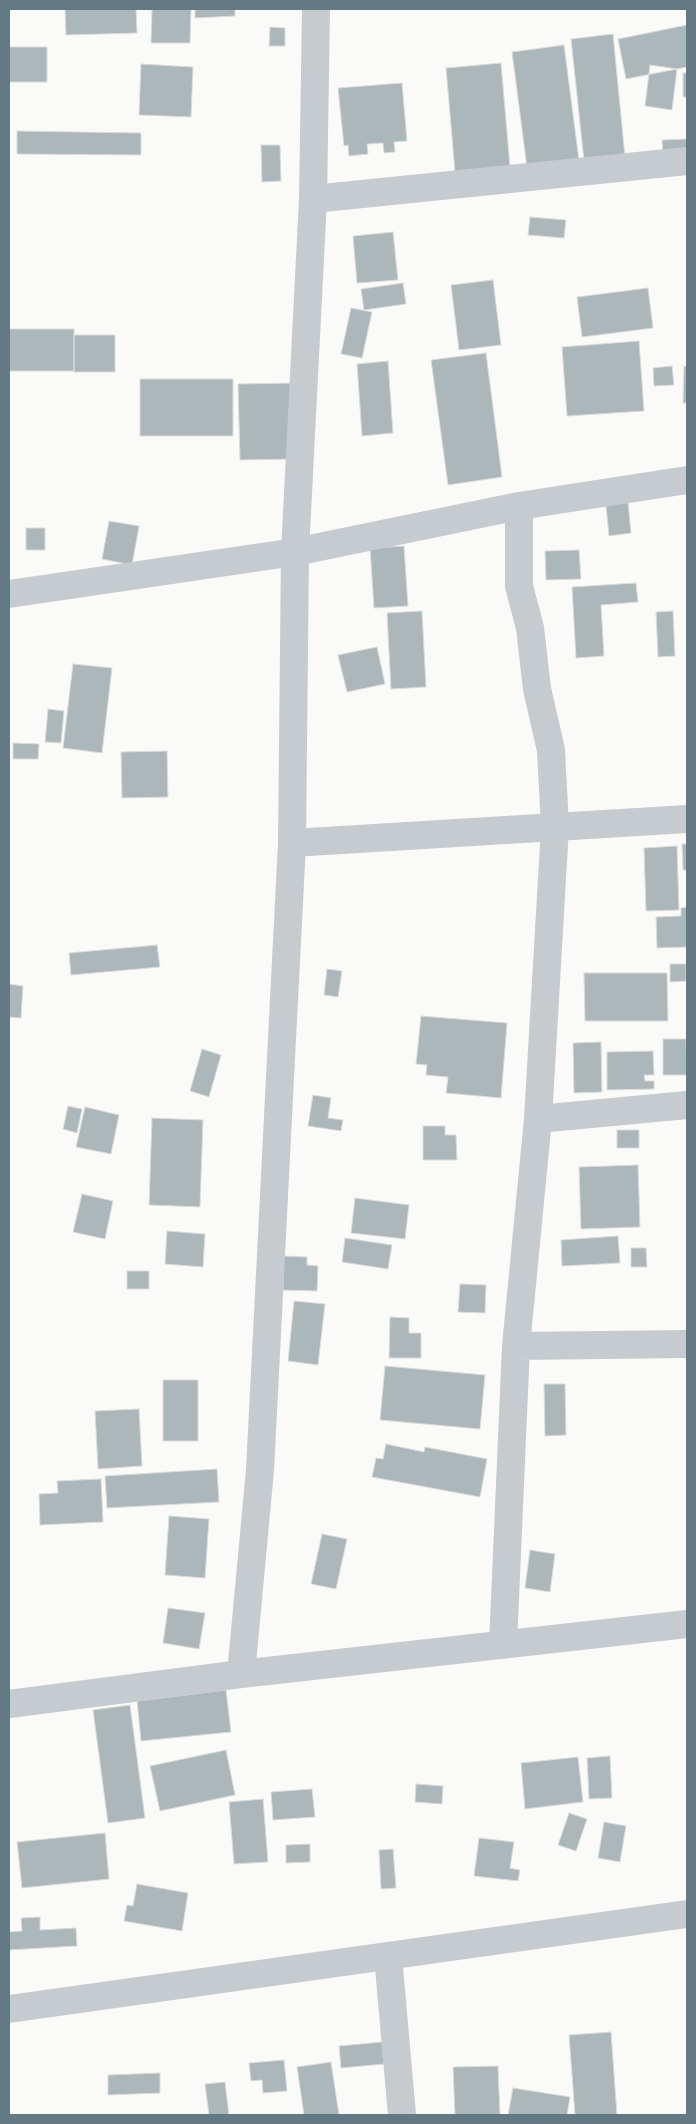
<!DOCTYPE html>
<html>
<head>
<meta charset="utf-8">
<style>
	body { margin:0 }
	#map { position:relative; width:696px; height:2124px; overflow:hidden; background:#fafaf8; font-family:"Fira Sans Condensed",sans-serif }
	canvas { display:block }
	.frame { position:absolute; inset:0; border:10px solid #637a84; pointer-events:none }
</style>
</head>
<body>
<div id="map">
<canvas width="696" height="2124"></canvas>
<div class="frame"></div>
</div>
<script>
const context = document.querySelector('canvas').getContext('2d');
context.lineJoin = 'round';
function paint(path, color) {
  context.fillStyle = color;
  context.fill(path, 'evenodd');
}
function toPath(rows) {
  const path = new Path2D();
  for (const r of rows) {
    path.moveTo(r[0], r[1]);
    for (let i = 2; i < r.length; i += 2) path.lineTo(r[i], r[i + 1]);
  }
  return path;
}
function trace(path, color, width, dash) {
  context.strokeStyle = color;
  context.lineWidth = width;
  context.lineCap = dash ? 'butt' : 'round';
  context.setLineDash(dash || []);
  context.stroke(path);
}
const building = toPath([
	[65,9,136,9,137,33,66,35,65,9],
	[152,9,191,9,190,43,151,43,152,9],
	[195,9,235,9,235,16,195,18,195,9],
	[687,25,687,67,626,79,618,39,687,25],
	[270,27,285,28,285,46,269,46,270,27],
	[613,34,625,157,584,161,571,39,613,34],
	[564,45,580,168,528,175,512,52,564,45],
	[9,47,47,47,47,82,9,82,9,47],
	[501,63,511,178,456,183,446,68,501,63],
	[141,64,193,67,191,117,139,115,141,64],
	[650,65,677,69,672,110,645,106,650,65],
	[683,73,687,73,687,97,683,97,683,73],
	[402,83,407,141,394,142,395,152,384,153,383,143,367,144,368,154,349,156,348,145,344,146,338,88,402,83],
	[17,131,141,133,141,155,17,154,17,131],
	[687,139,687,156,663,157,662,140,687,139],
	[261,145,280,145,281,181,262,182,261,145],
	[530,217,566,220,564,238,528,235,530,217],
	[393,232,398,280,357,283,353,236,393,232],
	[493,280,501,345,459,350,451,285,493,280],
	[403,283,406,304,364,310,361,289,403,283],
	[648,288,653,328,582,337,577,297,648,288],
	[351,308,372,312,362,358,341,354,351,308],
	[9,329,74,329,74,371,9,371,9,329],
	[74,335,115,335,115,372,74,372,74,335],
	[639,341,644,411,567,416,562,347,639,341],
	[486,353,502,477,448,485,431,360,486,353],
	[388,361,393,433,362,436,357,364,388,361],
	[672,366,674,385,654,386,653,368,672,366],
	[684,366,687,367,687,403,683,403,684,366],
	[140,379,233,379,233,436,140,436,140,379],
	[295,383,296,459,240,460,238,384,295,383],
	[628,502,631,533,609,536,606,505,628,502],
	[109,521,139,526,132,565,102,559,109,521],
	[26,528,45,528,45,550,26,550,26,528],
	[404,546,408,606,374,608,370,548,404,546],
	[579,550,581,579,546,580,545,551,579,550],
	[636,583,638,602,601,605,604,656,576,658,572,587,636,583],
	[422,611,426,687,391,689,387,613,422,611],
	[673,611,675,656,658,657,656,612,673,611],
	[377,647,385,684,347,692,338,655,377,647],
	[73,664,112,668,102,753,63,748,73,664],
	[48,709,64,711,61,743,45,742,48,709],
	[13,743,39,744,38,759,13,759,13,743],
	[167,751,168,797,122,798,121,752,167,751],
	[682,844,687,844,687,870,683,870,682,844],
	[677,846,679,910,646,911,644,848,677,846],
	[687,907,687,947,657,948,656,917,681,916,681,908,687,907],
	[157,945,160,967,71,975,69,953,157,945],
	[670,964,686,964,686,981,670,982,670,964],
	[327,969,342,971,338,997,324,995,327,969],
	[584,973,667,973,668,1021,585,1021,584,973],
	[9,984,23,986,21,1018,9,1017,9,984],
	[421,1016,507,1023,501,1098,446,1093,448,1077,426,1075,427,1065,416,1064,421,1016],
	[663,1039,686,1039,687,1075,663,1075,663,1039],
	[601,1042,602,1092,574,1093,573,1043,601,1042],
	[202,1049,221,1055,209,1097,190,1091,202,1049],
	[653,1051,654,1075,644,1075,645,1081,654,1081,654,1089,607,1090,607,1052,653,1051],
	[313,1095,331,1098,328,1118,343,1120,341,1131,308,1126,313,1095],
	[68,1106,82,1109,77,1133,63,1129,68,1106],
	[85,1107,119,1115,111,1154,76,1147,85,1107],
	[152,1118,203,1120,200,1207,149,1205,152,1118],
	[423,1126,445,1126,445,1135,456,1135,457,1160,423,1160,423,1126],
	[617,1130,639,1130,639,1148,617,1148,617,1130],
	[638,1165,640,1227,581,1229,579,1167,638,1165],
	[82,1194,113,1201,105,1239,73,1232,82,1194],
	[355,1198,409,1205,405,1239,351,1233,355,1198],
	[167,1231,205,1234,203,1267,165,1264,167,1231],
	[618,1236,620,1263,562,1266,561,1240,618,1236],
	[345,1238,392,1245,388,1269,342,1262,345,1238],
	[631,1248,646,1248,647,1267,631,1267,631,1248],
	[284,1256,307,1257,307,1265,318,1266,317,1291,283,1290,284,1256],
	[127,1271,149,1271,149,1289,127,1289,127,1271],
	[460,1284,486,1285,485,1313,458,1312,460,1284],
	[294,1301,325,1304,318,1365,288,1361,294,1301],
	[390,1317,409,1318,409,1333,421,1333,421,1358,389,1358,390,1317],
	[385,1366,485,1375,480,1429,380,1420,385,1366],
	[163,1380,198,1380,198,1441,163,1441,163,1380],
	[544,1384,565,1384,566,1435,545,1436,544,1384],
	[139,1409,142,1466,98,1469,95,1411,139,1409],
	[386,1444,424,1452,425,1447,487,1459,480,1497,372,1477,376,1458,383,1459,386,1444],
	[217,1469,219,1502,107,1508,105,1476,217,1469],
	[101,1479,103,1522,40,1525,39,1494,58,1493,57,1481,101,1479],
	[169,1516,209,1519,205,1578,165,1575,169,1516],
	[322,1534,347,1539,336,1589,311,1584,322,1534],
	[530,1550,555,1554,550,1592,525,1588,530,1550],
	[168,1608,205,1613,199,1649,163,1643,168,1608],
	[226,1690,231,1732,141,1741,137,1701,226,1690],
	[130,1705,145,1818,108,1823,93,1710,130,1705],
	[226,1750,235,1795,160,1811,150,1766,226,1750],
	[610,1756,612,1798,589,1799,587,1758,610,1756],
	[578,1757,583,1802,525,1809,521,1763,578,1757],
	[416,1784,443,1786,442,1804,415,1802,416,1784],
	[312,1789,315,1817,273,1820,271,1792,312,1789],
	[263,1799,268,1862,234,1864,229,1802,263,1799],
	[569,1813,587,1819,576,1851,558,1845,569,1813],
	[604,1822,626,1826,620,1862,598,1858,604,1822],
	[105,1833,109,1879,22,1888,17,1842,105,1833],
	[479,1838,514,1842,510,1868,520,1870,518,1881,474,1876,479,1838],
	[310,1844,310,1862,286,1863,286,1845,310,1844],
	[393,1849,396,1888,381,1889,379,1850,393,1849],
	[137,1884,188,1893,182,1931,124,1921,127,1905,133,1906,137,1884],
	[40,1917,40,1930,76,1928,77,1946,9,1950,9,1932,22,1931,21,1918,40,1917],
	[611,2032,617,2115,575,2115,569,2035,611,2032],
	[382,2042,384,2064,341,2068,339,2046,382,2042],
	[284,2060,287,2091,263,2093,262,2080,251,2081,249,2063,284,2060],
	[331,2062,339,2115,304,2115,297,2067,331,2062],
	[498,2066,500,2115,455,2115,453,2067,498,2066],
	[160,2073,160,2093,108,2095,108,2075,160,2073],
	[225,2082,229,2115,209,2115,205,2084,225,2082],
	[513,2088,570,2097,567,2115,508,2115,513,2088]
]);
const minor = toPath([
	[313,199,687,161],
	[9,594,295,552,519,506,687,480],
	[292,843,687,819],
	[538,1119,687,1105],
	[516,1346,687,1344],
	[503,1645,516,1346,538,1119,555,827,551,750,537,689,530,628,519,586,519,506],
	[241,1674,260,1470,292,843,295,552,313,199,316,9],
	[9,1704,241,1674,687,1624],
	[388,1956,402,2115],
	[9,2009,687,1914]
]);
paint(building, '#abb7bb');
trace(building, '#dcdcda', 1);
trace(minor, '#c5cbce', 28);
</script>
</body>
</html>
